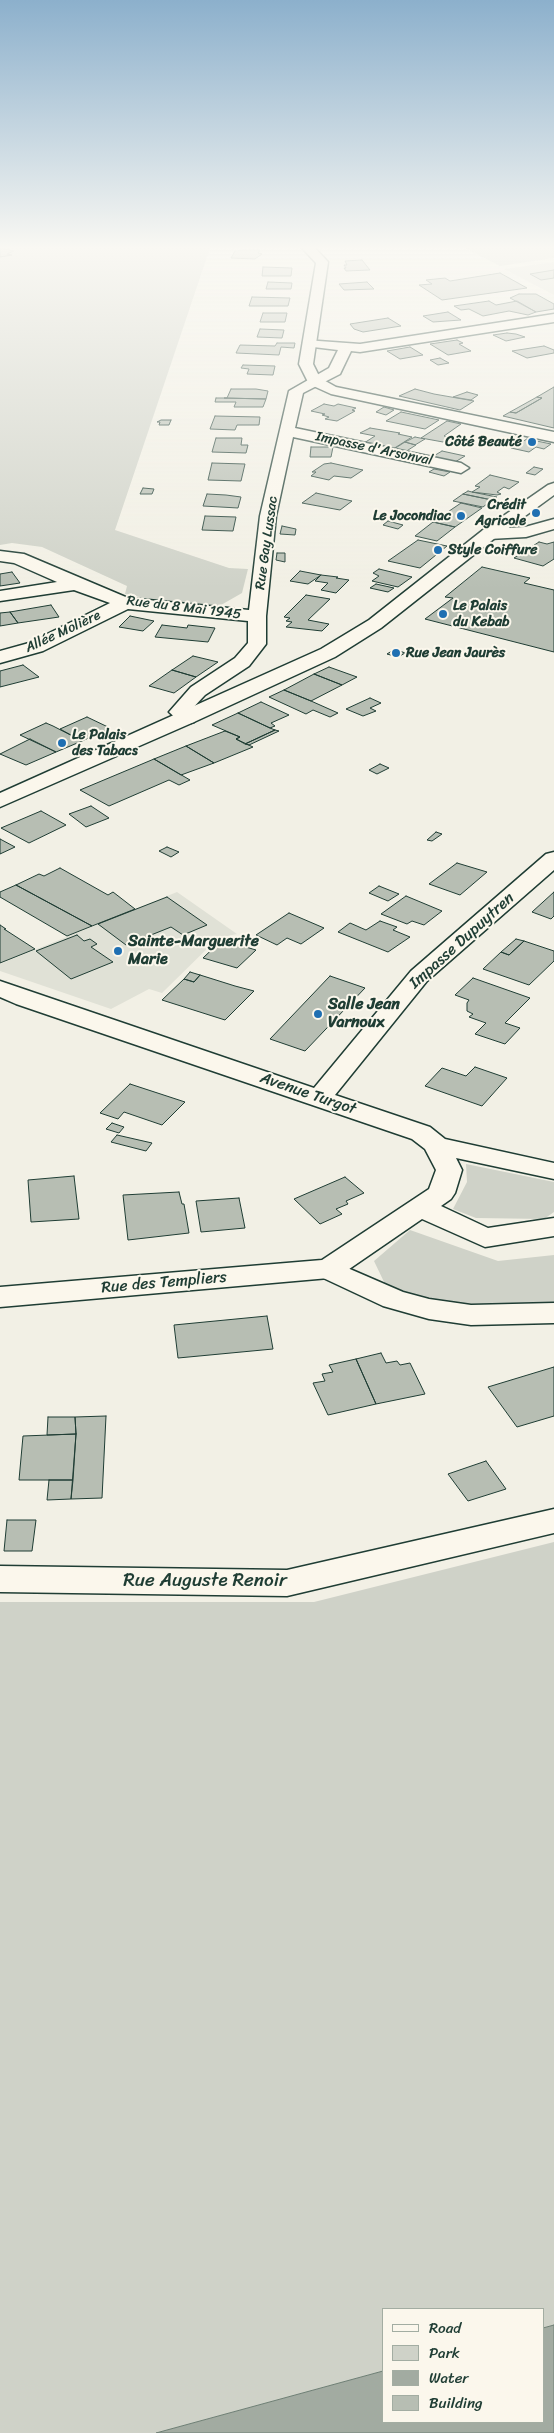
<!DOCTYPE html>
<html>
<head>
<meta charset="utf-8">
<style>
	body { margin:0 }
	#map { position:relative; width:554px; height:2433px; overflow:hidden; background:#f2f0e5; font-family:Sriracha,sans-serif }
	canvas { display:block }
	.legend { position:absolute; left:382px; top:2308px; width:162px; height:115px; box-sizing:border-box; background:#fbf7ec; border:1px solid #a3ada2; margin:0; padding:6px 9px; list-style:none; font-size:15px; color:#1f3d34 }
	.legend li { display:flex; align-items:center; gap:10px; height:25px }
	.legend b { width:25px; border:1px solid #a3ada2 }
</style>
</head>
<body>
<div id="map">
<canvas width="554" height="2433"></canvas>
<ul class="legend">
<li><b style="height:6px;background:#fbf7ec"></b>Road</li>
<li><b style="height:14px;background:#cfd2c8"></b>Park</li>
<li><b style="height:14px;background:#a2aba1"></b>Water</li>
<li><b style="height:14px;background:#b7beb3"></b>Building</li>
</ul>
</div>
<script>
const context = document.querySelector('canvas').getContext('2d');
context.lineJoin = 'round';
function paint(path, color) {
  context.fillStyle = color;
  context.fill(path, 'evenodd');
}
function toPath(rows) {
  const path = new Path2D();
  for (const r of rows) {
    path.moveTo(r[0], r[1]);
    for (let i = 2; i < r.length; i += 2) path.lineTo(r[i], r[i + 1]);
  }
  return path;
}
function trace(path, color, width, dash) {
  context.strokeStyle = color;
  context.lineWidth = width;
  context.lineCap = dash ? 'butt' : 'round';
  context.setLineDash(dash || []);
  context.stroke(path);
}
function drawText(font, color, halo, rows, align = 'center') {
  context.font = font + ' Sriracha,sans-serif';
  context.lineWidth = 4;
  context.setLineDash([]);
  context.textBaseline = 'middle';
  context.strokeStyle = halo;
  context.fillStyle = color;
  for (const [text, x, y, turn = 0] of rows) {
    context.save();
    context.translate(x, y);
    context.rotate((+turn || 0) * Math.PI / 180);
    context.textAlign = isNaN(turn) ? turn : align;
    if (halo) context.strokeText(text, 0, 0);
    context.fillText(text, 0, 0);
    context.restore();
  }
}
const built = toPath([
	[554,262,554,295,504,269],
	[177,892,237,934,218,938,162,993,149,989,111,1009,0,971,0,964]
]);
const green = toPath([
	[0,248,210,248,115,530,229,568,248,569,242,593,221,605,175,604,125,594,127,586,42,547,12,543,0,545],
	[465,248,554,248,554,258,500,266],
	[466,1164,554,1182,554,1212,544,1219,476,1218,453,1209,467,1182],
	[410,1230,498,1261,554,1255,554,1306,484,1307,413,1298,385,1284,374,1261],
	[554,1542,554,2325,543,2328,543,2309,383,2309,383,2371,156,2433,0,2433,0,1602,314,1602]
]);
const water = toPath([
	[554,2325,554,2433,156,2433,383,2371,383,2422,543,2422,543,2328,554,2325]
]);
const building = toPath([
	[0,248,14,251,7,254,12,255,0,257,0,248],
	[247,250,260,250,258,253,262,254,255,259,231,258,235,251,247,250],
	[362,260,370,270,346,271,344,268,346,268,344,265,347,265,345,261,362,260],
	[263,267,292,268,291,276,262,276,263,267],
	[554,270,554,278,541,280,530,274,554,270],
	[500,273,527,288,442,300,419,285,432,284,426,280,445,278,450,281,500,273],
	[268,282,292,283,291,289,266,289,268,282],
	[367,282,374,289,344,290,339,284,367,282],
	[519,294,536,294,554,304,554,309,536,312,510,298,519,294],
	[252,297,290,298,288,306,249,306,252,297],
	[489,301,496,305,517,301,536,312,528,315,509,311,483,316,469,309,461,310,454,306,489,301],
	[448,312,461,320,433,322,423,316,448,312],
	[263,313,287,313,285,322,260,322,263,313],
	[388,318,401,326,363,332,354,329,350,324,388,318],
	[260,329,284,330,282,338,257,337,260,329],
	[507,333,516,334,525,337,506,341,493,335,507,333],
	[457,340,463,343,459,344,471,351,448,355,430,344,457,340],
	[277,343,295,343,294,348,281,347,279,355,236,353,240,345,275,346,277,343],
	[544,346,554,350,554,353,527,358,512,351,544,346],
	[410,347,423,355,400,359,387,351,410,347],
	[440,358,449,363,438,365,430,360,440,358],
	[243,365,275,366,273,375,247,374,249,369,241,368,243,365],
	[554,387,554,428,503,416,510,412,516,413,542,398,537,397,554,387],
	[231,389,256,389,268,391,266,399,224,398,227,398,231,389],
	[415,389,434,394,474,401,460,410,399,396,415,389],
	[467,392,478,395,471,400,453,397,467,392],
	[537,397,542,398,516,413,510,412,537,397],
	[216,398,224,398,266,399,263,407,234,407,236,402,215,402,216,398],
	[324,404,334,406,338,404,356,408,352,410,355,411,337,421,325,419,329,417,322,415,325,414,311,411,324,404],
	[384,407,394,410,386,415,376,412,384,407],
	[401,412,439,420,425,429,386,421,401,412],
	[215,416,260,417,259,425,237,425,235,430,210,429,215,416],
	[171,420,169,425,159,425,160,422,157,422,161,420,171,420],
	[447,421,461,424,444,436,451,438,443,442,421,438,447,421],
	[370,428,400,433,398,434,412,437,393,449,364,443,375,436,360,433,370,428],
	[415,437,425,439,415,445,405,442,415,437],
	[216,438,242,438,241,445,248,445,246,453,212,452,216,438],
	[527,439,551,444,544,449,536,447,529,452,511,448,527,439],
	[405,442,416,445,405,452,394,449,405,442],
	[311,447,333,447,331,457,310,457,311,447],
	[442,451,465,456,455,462,432,457,442,451],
	[212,463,245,464,241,481,208,480,212,463],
	[331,463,363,470,351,478,334,476,329,480,311,476,316,472,312,472,324,464,331,463],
	[534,467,543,469,535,475,526,473,534,467],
	[434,469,450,472,444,476,429,472,434,469],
	[490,475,519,482,509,489,504,487,497,492,501,494,497,495,472,492,480,487,475,486,490,475],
	[143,488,154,489,152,494,140,494,143,488],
	[468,491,472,492,497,497,492,500,463,494,468,491],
	[316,493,352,501,340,510,302,503,316,493],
	[207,494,226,495,241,497,238,508,203,506,207,494],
	[463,494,492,500,483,507,453,501,463,494],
	[461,503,482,508,455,527,433,522,461,503],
	[205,516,236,517,233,531,202,530,205,516],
	[388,521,403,525,398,529,383,525,388,521],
	[433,522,455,527,437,541,415,536,433,522],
	[282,526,296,529,295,535,280,534,282,526],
	[418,540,447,546,420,568,388,561,418,540],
	[539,542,547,544,554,542,554,559,543,566,514,558,539,542],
	[277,553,285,553,285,562,276,560,277,553],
	[482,567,530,578,524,583,554,590,554,652,425,619,453,598,445,597,482,567],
	[379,569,412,577,398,587,372,581,379,576,373,573,379,569],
	[300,571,321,575,308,584,290,581,300,571],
	[12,572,20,583,0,586,0,574,12,572],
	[321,575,338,577,336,578,349,580,336,593,321,590,328,583,315,581,321,575],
	[376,584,394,588,388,592,370,588,376,584],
	[306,595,330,599,308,620,329,624,322,631,286,627,292,622,286,621,290,618,284,617,306,595],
	[51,605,59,617,18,623,10,612,51,605],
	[10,612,18,623,0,626,0,613,10,612],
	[130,616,154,621,143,631,119,627,130,616],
	[162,625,187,628,188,625,215,628,208,642,155,637,162,625],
	[395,649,405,653,398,657,387,654,395,649],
	[193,656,218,662,196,677,172,670,193,656],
	[23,665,39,677,0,687,0,671,23,665],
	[329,667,357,677,342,685,314,674,329,667],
	[172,670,196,677,174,693,149,686,172,670],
	[314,674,342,685,311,701,284,690,314,674],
	[284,690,311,701,338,713,330,717,313,710,306,714,269,697,284,690],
	[370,698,381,703,370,708,376,711,363,716,346,709,370,698],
	[261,702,289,715,271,723,275,726,270,728,238,713,261,702],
	[238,713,270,728,275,730,245,744,236,739,240,737,212,725,238,713],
	[87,717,110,728,82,741,60,729,87,717],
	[46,723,53,726,82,741,56,752,20,735,46,723],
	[275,730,279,731,249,745,245,744,275,730],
	[225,731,240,737,236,739,253,747,214,763,186,746,225,731],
	[30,739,56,752,26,765,0,754,30,739],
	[186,746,214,763,181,775,154,759,186,746],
	[154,759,190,780,179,785,169,780,109,806,80,790,154,759],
	[380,764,389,768,377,774,369,770,380,764],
	[91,806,109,818,86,827,69,814,91,806],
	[41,811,66,825,29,843,1,828,41,811],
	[436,832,442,834,432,841,427,840,436,832],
	[0,839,15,847,0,854,0,839],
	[167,847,179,852,171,857,159,851,167,847],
	[457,863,487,872,460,895,429,884,457,863],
	[60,868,108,895,113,892,135,909,92,926,16,885,39,874,44,876,60,868],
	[16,885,92,926,67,936,0,897,0,892,16,885],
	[379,886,399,894,388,901,369,893,379,886],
	[554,892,554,916,551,919,532,912,554,892],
	[406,896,442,911,424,925,412,921,407,924,381,914,406,896],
	[167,897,207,925,183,935,171,927,126,945,98,924,167,897],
	[289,913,324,928,301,944,287,938,277,945,256,935,289,913],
	[380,921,397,927,393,930,410,937,388,952,338,932,350,923,366,930,380,921],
	[0,925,6,929,4,929,35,949,0,963,0,925],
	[77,935,84,941,90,939,97,944,91,947,113,962,71,979,36,951,77,935],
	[516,939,524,941,509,955,501,952,516,939],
	[222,940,256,950,237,968,203,958,222,940],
	[524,941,554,951,554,961,529,985,483,969,501,952,509,955,524,941],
	[190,972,200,975,194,982,184,979,190,972],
	[200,975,235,986,254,991,225,1020,162,1000,184,979,194,982,200,975],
	[330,976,365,988,305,1051,270,1039,330,976],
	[473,978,530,998,505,1023,520,1028,505,1044,475,1034,486,1023,469,1017,473,1014,467,1011,467,1003,469,1000,455,995,473,978],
	[475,1067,507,1078,482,1106,425,1086,442,1068,466,1076,475,1067],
	[130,1084,185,1102,162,1125,124,1112,118,1119,100,1113,130,1084],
	[112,1123,124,1127,119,1133,106,1129,112,1123],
	[117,1135,152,1143,146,1151,111,1142,117,1135],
	[74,1176,79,1219,31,1222,28,1180,74,1176],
	[345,1177,364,1193,346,1201,348,1204,336,1209,342,1214,320,1224,294,1199,345,1177],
	[179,1192,182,1204,184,1204,189,1233,128,1240,123,1195,179,1192],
	[239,1198,245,1228,201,1232,196,1201,239,1198],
	[267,1316,273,1349,178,1358,174,1325,267,1316],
	[381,1353,386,1363,397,1361,400,1365,410,1363,425,1394,376,1404,356,1359,381,1353],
	[356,1359,376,1404,328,1415,313,1383,325,1381,322,1374,333,1372,329,1365,356,1359],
	[554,1367,554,1416,517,1427,488,1387,554,1367],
	[106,1416,102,1498,71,1499,76,1434,75,1417,106,1416],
	[48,1417,75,1417,76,1434,47,1435,48,1417],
	[76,1434,73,1480,19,1480,23,1436,76,1434],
	[486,1461,506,1489,468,1501,448,1474,486,1461],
	[49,1480,73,1480,71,1499,47,1500,49,1480],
	[7,1520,36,1520,32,1551,4,1551,7,1520]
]);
const pedestrian = toPath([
	[329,1260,403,1292,429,1299,471,1305,554,1303,554,1323,471,1325,429,1319,383,1306,319,1276,315,1269,319,1262,329,1260]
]);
const minor = toPath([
	[554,314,554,322,360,352,351,351,340,374,303,393,295,428,461,463,469,468,461,473,293,437,276,516,266,616,266,644,249,666,205,695,190,711,197,718,194,722,187,724,180,722,169,712,191,687,235,658,248,643,248,621,128,609,43,651,0,663,0,651,29,643,110,603,74,590,0,601,0,591,57,582,14,563,0,561,0,551,24,554,128,598,249,610,260,516,289,391,329,368,338,350,305,346,303,343,305,340,360,344,554,314],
	[554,519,554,529,526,537,489,539,483,538,481,534,483,530,489,529,525,527,554,519],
	[554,852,554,870,427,981,335,1095,430,1127,445,1139,554,1163,554,1179,456,1158,462,1170,455,1193,451,1199,441,1206,488,1228,554,1218,554,1236,485,1247,422,1219,339,1276,329,1278,0,1307,0,1287,322,1260,429,1189,436,1170,425,1149,412,1139,16,1004,0,997,0,981,314,1088,411,971,546,854,554,852],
	[554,1509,554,1533,287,1596,0,1592,0,1566,287,1570,554,1509]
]);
const tertiary = toPath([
	[302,248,315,248,328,262,313,364,320,378,336,387,554,432,554,442,331,394,309,384,299,364,316,263,302,248]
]);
const secondary = toPath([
	[554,483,554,495,495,538,381,628,335,657,194,722,0,807,0,793,321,649,369,620,483,530,548,485,554,483]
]);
const markers = [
	[532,442,5,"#1f6fb2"],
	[536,513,5,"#1f6fb2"],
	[461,516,5,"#1f6fb2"],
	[438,550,5,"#1f6fb2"],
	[443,614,5,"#1f6fb2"],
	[396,653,5,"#1f6fb2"],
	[62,743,5,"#1f6fb2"],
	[118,951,5,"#1f6fb2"],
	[318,1014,5,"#1f6fb2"]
];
const farPoinames = [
	["Côté Beauté",522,442,"right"],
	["Crédit",526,505,"right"],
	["Agricole",526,521,"right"],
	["Le Jocondiac",451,516,"right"],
	["Style Coiffure",448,550],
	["Le Palais",453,606],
	["du Kebab",453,622],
	["Rue Jean Jaurès",406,653],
	["Le Palais",72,735],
	["des Tabacs",72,751]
];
const farStreetnames = [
	["Impasse d'Arsonval",374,449,12],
	["Rue Gay Lussac",267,543,-82],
	["Rue du 8 Mai 1945",184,608,7],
	["Allée Molière",63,632,-25]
];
const streetNames = [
	["Impasse Dupuytren",462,941,-42],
	["Avenue Turgot",308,1094,19],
	["Rue des Templiers",164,1283,-5]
];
const poiNames = [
	["Sainte-Marguerite",128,942],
	["Marie",128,960],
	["Salle Jean",328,1005],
	["Varnoux",328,1023]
];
const nearStreetnames = [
	["Rue Auguste Renoir",205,1581]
];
paint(built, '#e0e1d6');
paint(green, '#cfd2c8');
paint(water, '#a2aba1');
trace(water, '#6e7f75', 1);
paint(building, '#b7beb3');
trace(building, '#1f3d34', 1);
trace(pedestrian, '#1f3d34', 3);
trace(minor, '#1f3d34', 3);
trace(tertiary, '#1f3d34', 3);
trace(secondary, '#1f3d34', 3);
paint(pedestrian, '#fbf7ec');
paint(minor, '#fbf7ec');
paint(tertiary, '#fbf7ec');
paint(secondary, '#fbf7ec');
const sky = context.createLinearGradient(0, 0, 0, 589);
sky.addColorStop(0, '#8cb0cc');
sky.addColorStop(0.42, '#f9f8f3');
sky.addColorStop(1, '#f9f8f300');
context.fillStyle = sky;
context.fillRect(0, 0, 554, 589);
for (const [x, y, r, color] of markers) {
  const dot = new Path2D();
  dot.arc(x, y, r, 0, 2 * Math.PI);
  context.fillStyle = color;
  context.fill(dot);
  trace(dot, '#fbf7ec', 2);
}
drawText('bold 14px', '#1f3d34', '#fbf7ec', farPoinames, 'left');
drawText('14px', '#1f3d34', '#fbf7ec', farStreetnames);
drawText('16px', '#1f3d34', '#fbf7ec', streetNames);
drawText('bold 16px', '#1f3d34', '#fbf7ec', poiNames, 'left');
drawText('19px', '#1f3d34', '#fbf7ec', nearStreetnames);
</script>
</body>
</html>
